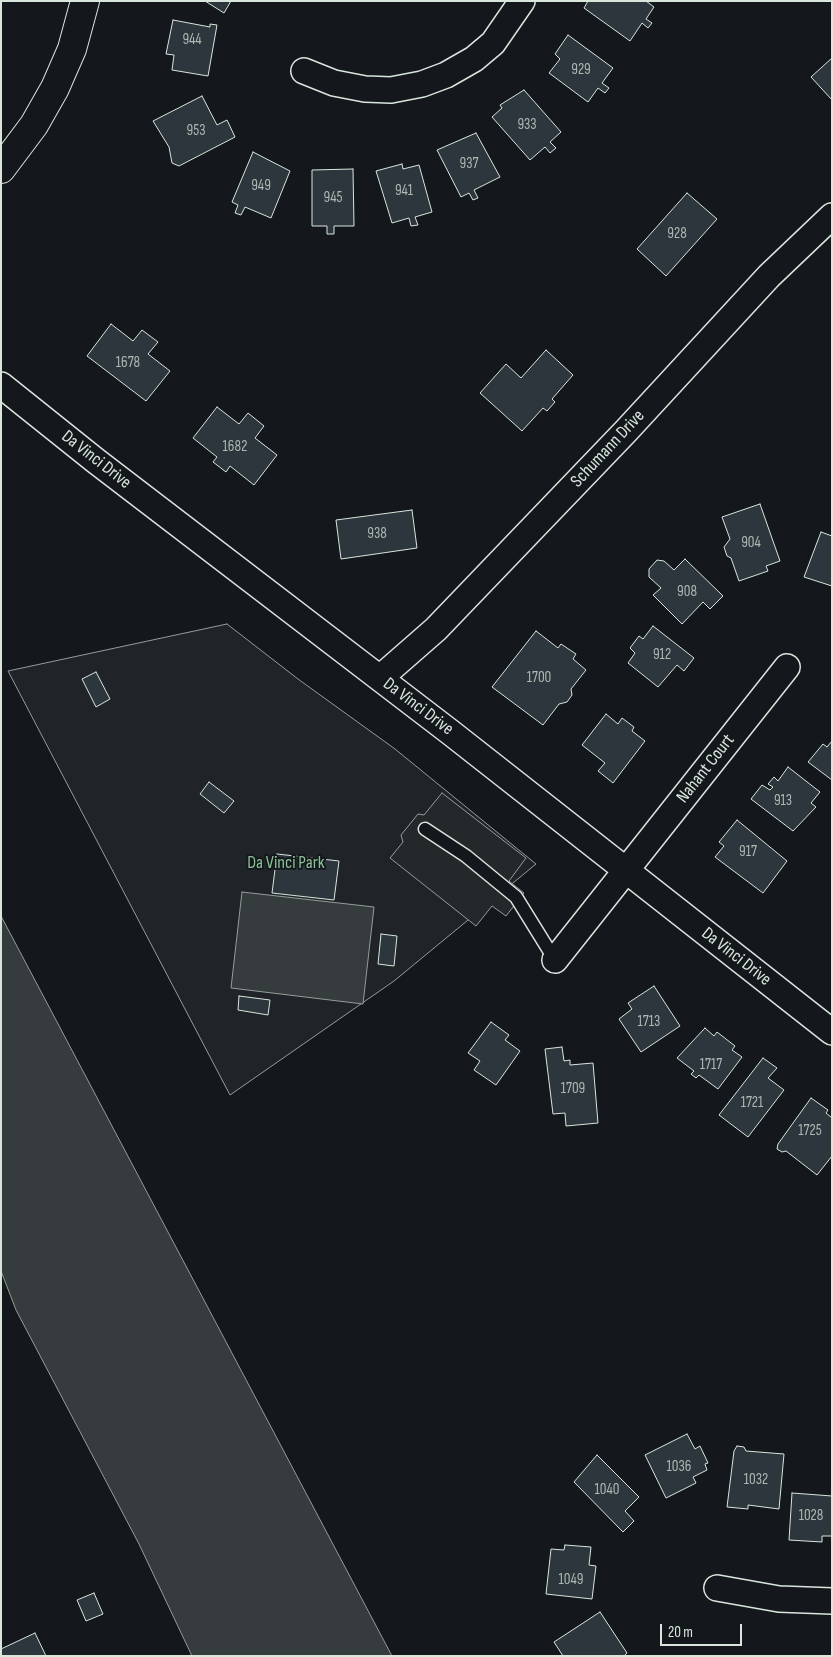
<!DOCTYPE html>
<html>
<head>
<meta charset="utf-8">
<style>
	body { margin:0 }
	#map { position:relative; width:833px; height:1657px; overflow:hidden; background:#14181c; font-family:"Sofia Sans Condensed",sans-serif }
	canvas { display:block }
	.frame { position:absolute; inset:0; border:2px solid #d8e6dc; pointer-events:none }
	.scale { position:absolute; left:660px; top:1624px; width:82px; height:22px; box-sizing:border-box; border:2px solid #d8e6dc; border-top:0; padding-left:6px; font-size:15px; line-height:18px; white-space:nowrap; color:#d8e6dc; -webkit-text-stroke:4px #14181c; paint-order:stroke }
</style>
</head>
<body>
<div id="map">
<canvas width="833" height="1657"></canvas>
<div class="frame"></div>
<div class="scale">20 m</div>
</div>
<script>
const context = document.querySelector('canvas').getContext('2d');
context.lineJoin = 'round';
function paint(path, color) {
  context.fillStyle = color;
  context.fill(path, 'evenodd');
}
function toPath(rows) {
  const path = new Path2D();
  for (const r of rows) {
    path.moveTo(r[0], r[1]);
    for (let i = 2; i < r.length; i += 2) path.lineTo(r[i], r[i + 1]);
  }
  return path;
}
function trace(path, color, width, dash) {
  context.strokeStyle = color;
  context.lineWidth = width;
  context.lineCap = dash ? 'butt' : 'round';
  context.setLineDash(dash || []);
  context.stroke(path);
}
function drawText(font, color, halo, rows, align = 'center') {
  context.font = font + ' "Sofia Sans Condensed",sans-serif';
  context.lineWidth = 4;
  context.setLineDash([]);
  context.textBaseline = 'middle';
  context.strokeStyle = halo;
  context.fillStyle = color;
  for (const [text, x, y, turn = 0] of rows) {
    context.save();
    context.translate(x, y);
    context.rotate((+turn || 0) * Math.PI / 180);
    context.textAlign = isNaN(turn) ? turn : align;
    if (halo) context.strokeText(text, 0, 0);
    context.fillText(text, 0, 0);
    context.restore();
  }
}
const green = toPath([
	[227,624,298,679,395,749,536,864,394,981,230,1095,8,671,227,624]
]);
const parking = toPath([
	[442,793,526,858,509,881,524,893,506,916,492,906,476,926,390,858,403,842,401,835,418,814,424,815,442,793]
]);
const water = toPath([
	[242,892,374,907,363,1004,231,988,242,892],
	[1,916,392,1656,192,1656,139,1544,16,1310,1,1271,1,916]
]);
const building = toPath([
	[205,1,231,1,224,13,205,1],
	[588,1,646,1,654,7,646,19,652,23,648,28,642,23,630,41,584,8,588,1],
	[173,20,210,27,210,24,217,25,208,76,172,70,174,55,166,54,173,20],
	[568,35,613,68,602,83,609,88,605,93,598,88,588,102,549,73,560,59,555,54,568,35],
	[832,58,832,100,811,77,832,58],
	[524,90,561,132,550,142,556,148,550,153,545,147,530,160,492,117,502,108,500,105,524,90],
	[202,96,217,125,227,120,235,137,179,166,172,163,169,147,153,121,202,96],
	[476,133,500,177,474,190,478,198,473,200,469,193,461,197,437,150,476,133],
	[253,152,290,171,271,218,245,207,241,215,235,213,238,205,232,202,253,152],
	[402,164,403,169,419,165,432,212,415,217,418,225,411,226,409,218,392,223,376,171,402,164],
	[353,169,354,226,334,226,334,234,327,234,327,226,312,226,312,170,353,169],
	[687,193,717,219,666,276,637,249,687,193],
	[111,324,133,341,142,330,158,342,148,354,170,371,146,401,87,356,111,324],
	[546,350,573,375,552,399,555,402,547,411,543,408,522,431,480,393,506,364,521,378,546,350],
	[217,407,239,424,248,413,264,426,255,438,277,455,254,485,230,466,226,472,213,462,217,457,193,438,217,407],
	[760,504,780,561,766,566,768,571,739,581,731,558,727,556,724,547,730,539,722,517,760,504],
	[412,510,417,548,341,559,336,520,412,510],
	[821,532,832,536,832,586,804,577,821,532],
	[685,559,723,596,710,609,703,602,682,624,653,595,661,588,649,577,649,569,657,560,664,561,674,570,685,559],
	[653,626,694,658,684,671,677,665,658,687,628,663,635,653,630,648,639,636,643,639,653,626],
	[536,631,558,648,561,644,576,654,573,659,586,670,571,689,572,695,567,702,559,704,543,725,492,687,536,631],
	[96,672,110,699,96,707,82,679,96,672],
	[606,714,618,724,622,718,634,727,632,731,645,741,613,783,598,771,605,763,582,745,606,714],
	[832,741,832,780,808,762,823,744,827,747,832,741],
	[788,767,820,792,811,803,816,807,793,831,751,799,762,785,770,790,773,787,768,784,774,777,778,781,788,767],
	[209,782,234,801,224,813,200,794,209,782],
	[737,820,787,861,763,893,715,857,724,846,719,842,737,820],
	[277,854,339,861,334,900,272,893,277,854],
	[381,934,397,936,394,966,378,964,381,934],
	[654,986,680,1026,641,1052,619,1019,632,1009,628,1003,654,986],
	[239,996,270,1000,268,1015,238,1010,239,996],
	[491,1022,509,1035,505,1040,520,1051,496,1085,474,1070,480,1061,468,1053,491,1022],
	[705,1028,714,1036,717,1032,735,1046,732,1050,742,1057,718,1089,699,1075,696,1078,691,1074,694,1071,677,1058,705,1028],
	[562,1047,564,1061,570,1060,570,1065,593,1063,598,1123,566,1126,565,1113,553,1114,545,1049,562,1047],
	[763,1058,777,1068,768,1078,784,1090,748,1137,719,1115,763,1058],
	[811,1098,828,1110,826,1113,832,1118,832,1156,817,1175,786,1151,782,1152,777,1149,778,1144,811,1098],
	[687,1434,695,1449,700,1446,708,1463,705,1464,707,1470,693,1477,696,1483,666,1498,645,1455,687,1434],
	[737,1446,744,1447,746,1451,784,1454,779,1509,748,1505,748,1509,727,1507,734,1451,737,1446],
	[597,1455,639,1497,625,1511,634,1521,623,1532,574,1482,597,1455],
	[792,1493,832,1496,832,1536,822,1536,822,1542,789,1540,792,1493],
	[565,1545,591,1547,589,1565,596,1566,592,1599,546,1594,551,1549,564,1550,565,1545],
	[94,1593,103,1614,86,1621,77,1600,94,1593],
	[600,1612,627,1653,624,1656,563,1656,554,1642,600,1612],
	[35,1633,46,1656,1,1656,1,1649,35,1633]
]);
const lane = toPath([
	[425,829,466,856,516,897,555,960]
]);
const street = toPath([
	[304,71,334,83,365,89,391,90,422,84,446,75,474,59,493,43,522,1],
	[1,385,96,461,450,732,832,1032],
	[380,678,436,629,626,431,769,276,832,216],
	[555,960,787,667],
	[717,1588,779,1599,832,1601]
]);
const secondary = toPath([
	[1,169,34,125,55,88,72,49,85,1]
]);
const numberNames = [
	["944",192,40],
	["929",581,70],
	["933",527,125],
	["953",196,131],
	["937",469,164],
	["949",261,186],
	["941",404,191],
	["945",333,198],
	["928",677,234],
	["1678",128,363],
	["1682",235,447],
	["938",377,534],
	["904",751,543],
	["908",687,592],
	["912",662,655],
	["1700",539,678],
	["913",783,801],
	["917",748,852],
	["1713",649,1022],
	["1717",711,1065],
	["1709",573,1089],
	["1721",752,1103],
	["1725",810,1131],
	["1036",679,1467],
	["1032",756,1480],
	["1040",607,1490],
	["1028",811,1516],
	["1049",571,1580]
];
const streetNames = [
	["Schumann Drive",608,449,-47],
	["Da Vinci Drive",96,460,38],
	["Da Vinci Drive",418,707,37],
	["Nahant Court",706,769,-52],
	["Da Vinci Drive",736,957,38]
];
const parkNames = [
	["Da Vinci Park",286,863]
];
paint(green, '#202428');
trace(green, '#939e99', 1);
paint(parking, '#24282b');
trace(parking, '#939e99', 1);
paint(water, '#363b3e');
trace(water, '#939e99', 1);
paint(building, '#2c363c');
trace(building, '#d8e6dc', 1);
trace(lane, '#d8e6dc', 15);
trace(street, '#d8e6dc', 28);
trace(secondary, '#d8e6dc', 30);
trace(lane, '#14181c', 12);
trace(street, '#14181c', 25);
trace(secondary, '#14181c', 28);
drawText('15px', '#adbab4', null, numberNames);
drawText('18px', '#d8e6dc', '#14181c', streetNames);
drawText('18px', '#8ac095', '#14181c', parkNames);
</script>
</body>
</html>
